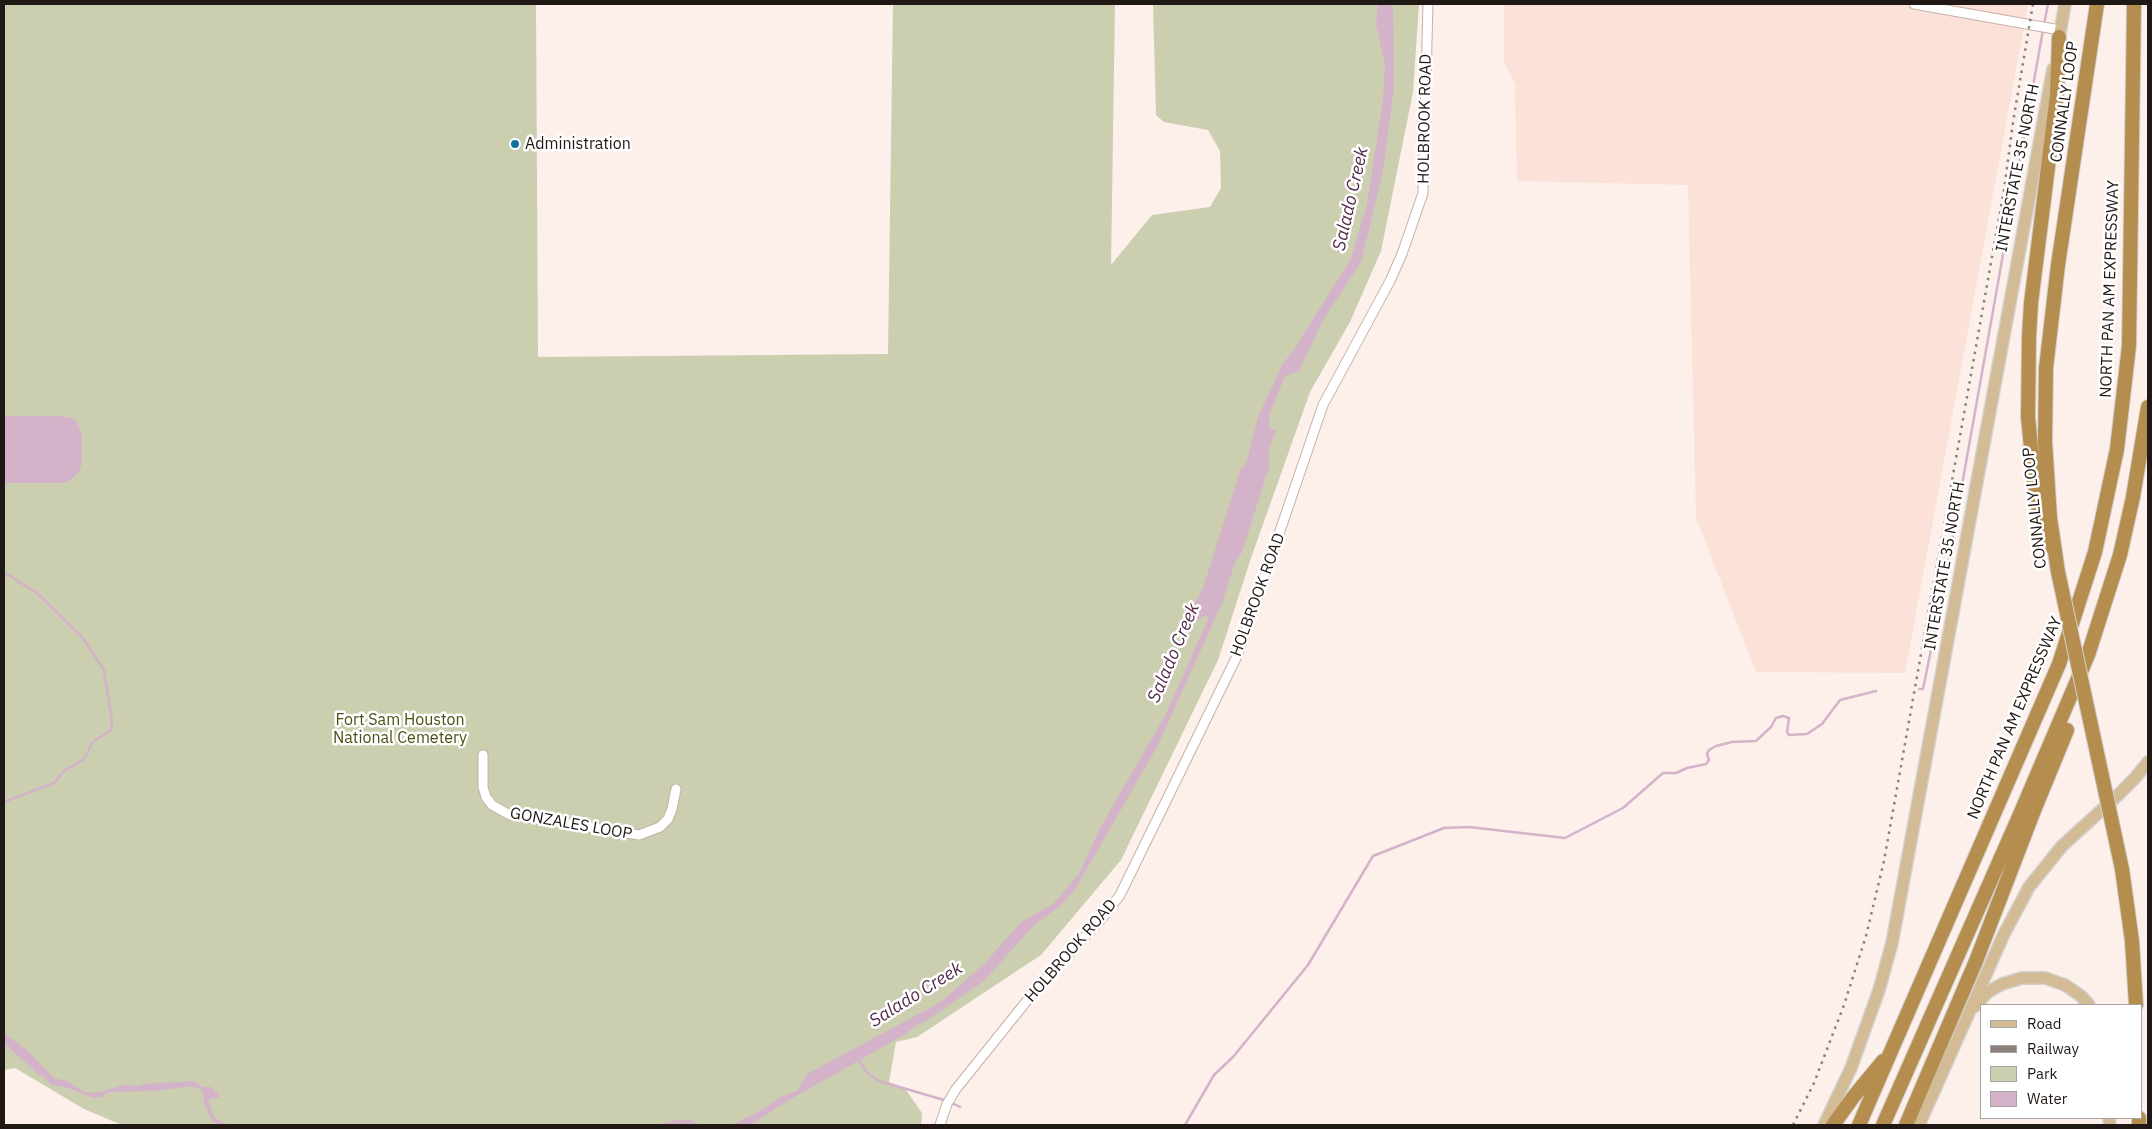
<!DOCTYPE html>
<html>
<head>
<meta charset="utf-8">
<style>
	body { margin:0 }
	#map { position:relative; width:2152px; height:1129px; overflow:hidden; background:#fdefe9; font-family:"IBM Plex Sans",sans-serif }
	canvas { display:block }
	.frame { position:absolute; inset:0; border:5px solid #201814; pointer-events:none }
	.legend { position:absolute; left:1980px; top:1004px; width:162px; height:115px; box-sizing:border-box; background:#fff; border:1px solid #a6a3a1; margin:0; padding:6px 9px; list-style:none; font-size:15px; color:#201814 }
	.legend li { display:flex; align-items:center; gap:10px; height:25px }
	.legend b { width:25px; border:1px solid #a6a3a1 }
</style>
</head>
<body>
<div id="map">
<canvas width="2152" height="1129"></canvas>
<div class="frame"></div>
<ul class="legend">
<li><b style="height:6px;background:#d2bb95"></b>Road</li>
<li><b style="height:6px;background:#8b807b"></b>Railway</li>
<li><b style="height:14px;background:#cbceaf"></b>Park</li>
<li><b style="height:14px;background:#d4b3ca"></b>Water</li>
</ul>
</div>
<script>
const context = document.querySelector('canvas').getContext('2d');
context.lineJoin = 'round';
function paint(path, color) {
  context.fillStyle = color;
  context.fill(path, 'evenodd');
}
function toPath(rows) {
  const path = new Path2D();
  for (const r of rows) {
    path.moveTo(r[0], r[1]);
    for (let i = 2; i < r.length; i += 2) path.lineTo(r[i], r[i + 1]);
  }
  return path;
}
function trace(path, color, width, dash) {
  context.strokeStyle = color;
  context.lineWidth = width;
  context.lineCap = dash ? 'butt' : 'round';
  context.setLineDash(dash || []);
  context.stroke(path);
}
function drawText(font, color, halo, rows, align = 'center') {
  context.font = font + ' "IBM Plex Sans",sans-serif';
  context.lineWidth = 5;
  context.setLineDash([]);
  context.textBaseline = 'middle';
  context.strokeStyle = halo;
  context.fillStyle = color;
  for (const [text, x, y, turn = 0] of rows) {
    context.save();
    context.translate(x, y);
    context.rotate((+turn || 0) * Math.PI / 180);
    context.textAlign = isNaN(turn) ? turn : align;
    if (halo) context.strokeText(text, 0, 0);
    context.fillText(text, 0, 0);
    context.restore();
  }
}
const built = toPath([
	[1504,4,2028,4,1905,673,1756,672,1696,518,1688,185,1517,181,1515,84,1504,62]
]);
const green = toPath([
	[4,4,536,4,538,357,888,354,893,4,1115,4,1111,265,1152,215,1210,207,1221,188,1220,151,1208,130,1164,122,1156,115,1153,4,1419,4,1413,92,1381,251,1350,322,1310,392,1251,558,1218,660,1121,860,1041,955,917,1037,896,1042,889,1082,906,1090,922,1113,921,1125,122,1125,84,1109,15,1068,4,1070]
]);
const water = toPath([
	[1378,4,1391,4,1393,9,1394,87,1383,171,1361,262,1323,320,1299,371,1285,376,1270,413,1269,425,1271,430,1276,430,1269,449,1269,467,1242,552,1235,562,1223,601,1158,745,1107,834,1074,891,1060,906,1034,925,984,981,923,1023,918,1024,904,1035,791,1099,750,1125,732,1125,764,1109,782,1096,797,1091,807,1074,941,1002,984,964,1021,922,1053,904,1079,874,1100,828,1166,714,1209,617,1204,616,1187,626,1186,623,1204,585,1241,468,1245,466,1247,460,1258,417,1282,365,1293,351,1351,259,1367,204,1383,100,1385,65,1376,24],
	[4,416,61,416,71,418,77,422,82,435,82,463,79,472,69,481,62,483,4,483],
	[4,1033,28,1051,54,1078,67,1081,86,1093,100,1092,124,1085,139,1086,144,1084,194,1081,202,1087,211,1087,220,1095,219,1097,209,1099,210,1108,215,1118,228,1125,220,1125,212,1121,205,1106,202,1090,192,1086,154,1091,108,1092,102,1097,94,1098,68,1088,52,1085,43,1076,39,1075,4,1043],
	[677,1120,692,1120,699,1125,655,1125]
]);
const stream = toPath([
	[2044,24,2048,4],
	[4,572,37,593,82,637,104,670,112,721,111,730,93,742,84,759,64,771,54,783,4,802],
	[1919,689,1923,689,1944,586,2043,30],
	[857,1057,867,1073,879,1081,944,1100],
	[952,1103,960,1107],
	[1185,1125,1214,1075,1233,1057,1308,965,1373,856,1444,828,1469,827,1565,838,1623,808,1663,773,1676,773,1687,768,1706,764,1709,760,1707,754,1709,750,1716,746,1732,742,1756,741,1771,727,1776,718,1783,716,1789,718,1787,732,1789,735,1807,734,1822,724,1840,700,1876,691]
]);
const minor = toPath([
	[1914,4,2060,30],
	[483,755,483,787,486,797,492,805,510,815,639,835,660,827,668,819,672,809,676,789],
	[940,1125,947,1104,956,1089,1038,987,1104,916,1120,895,1238,654,1323,405,1390,281,1402,254,1423,193,1428,4]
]);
const major = toPath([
	[2058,44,2065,4],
	[1974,1007,1988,992,2002,984,2022,978,2045,978,2065,985,2081,996,2089,1005],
	[2109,1118,2110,1125],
	[1824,1125,1851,1068,1879,990,1892,943,2053,69],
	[1919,1125,2004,934,2029,887,2062,846,2117,796,2135,778,2148,762]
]);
const highway = toPath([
	[2050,518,2045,441,2046,368,2058,265,2097,4],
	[2040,519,2035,489,2028,417,2029,337,2031,303,2057,95,2059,37],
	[2122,869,2132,941,2136,1005],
	[2139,1118,2139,1125],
	[1833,1125,1854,1096,1883,1061],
	[1859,1125,2059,664,2095,552,2117,449,2129,346,2134,4],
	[1883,1125,2021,812,2088,655,2120,555,2133,497,2148,407],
	[1906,1125,1976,961,2033,813,2067,730]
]);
const rail = toPath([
	[1793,1125,1814,1083,1844,1005,1866,936,1884,861,2004,190,2013,122,2033,4]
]);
const highwayBridge = toPath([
	[2050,518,2058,572,2122,869],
	[2040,519,2046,546]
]);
const markers = [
	[515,144,5,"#10709e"]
];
const streetNames = [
	["CONNALLY LOOP",2065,102,-82],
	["HOLBROOK ROAD",1425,119,-89],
	["INTERSTATE 35 NORTH",2018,168,-79],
	["NORTH PAN AM EXPRESSWAY",2110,289,-88],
	["CONNALLY LOOP",2035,508,-96],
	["INTERSTATE 35 NORTH",1945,566,-80],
	["HOLBROOK ROAD",1258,595,-70],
	["NORTH PAN AM EXPRESSWAY",2015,718,-67],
	["GONZALES LOOP",571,824,10],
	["HOLBROOK ROAD",1071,951,-49]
];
const poiNames = [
	["Administration",525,144]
];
const parkNames = [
	["Fort Sam Houston",400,720],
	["National Cemetery",400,738]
];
const waterNames = [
	["Salado Creek",1351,199,-77],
	["Salado Creek",1174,653,-67],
	["Salado Creek",916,995,-32]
];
paint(built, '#fbe1d7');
paint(green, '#cbceaf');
paint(water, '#d4b3ca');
trace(stream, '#d4b3ca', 2.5);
trace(minor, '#c7b0a6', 11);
trace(major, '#d2d1d0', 14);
trace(highway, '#d2d1d0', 16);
trace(minor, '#fff', 9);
trace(major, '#d2bb95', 11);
trace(highway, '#b48d4f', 14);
trace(rail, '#8b807b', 2.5, [2.5, 5]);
trace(highwayBridge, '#d2d1d0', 16, []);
trace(highwayBridge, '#b48d4f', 14);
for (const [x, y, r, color] of markers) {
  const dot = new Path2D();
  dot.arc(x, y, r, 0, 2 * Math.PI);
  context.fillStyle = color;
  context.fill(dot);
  trace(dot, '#fff', 2);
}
drawText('16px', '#201814', '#fff', streetNames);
drawText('16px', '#201814', '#fff', poiNames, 'left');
drawText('16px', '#4e4f14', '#fff', parkNames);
drawText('italic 18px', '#542849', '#fff', waterNames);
</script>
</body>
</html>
